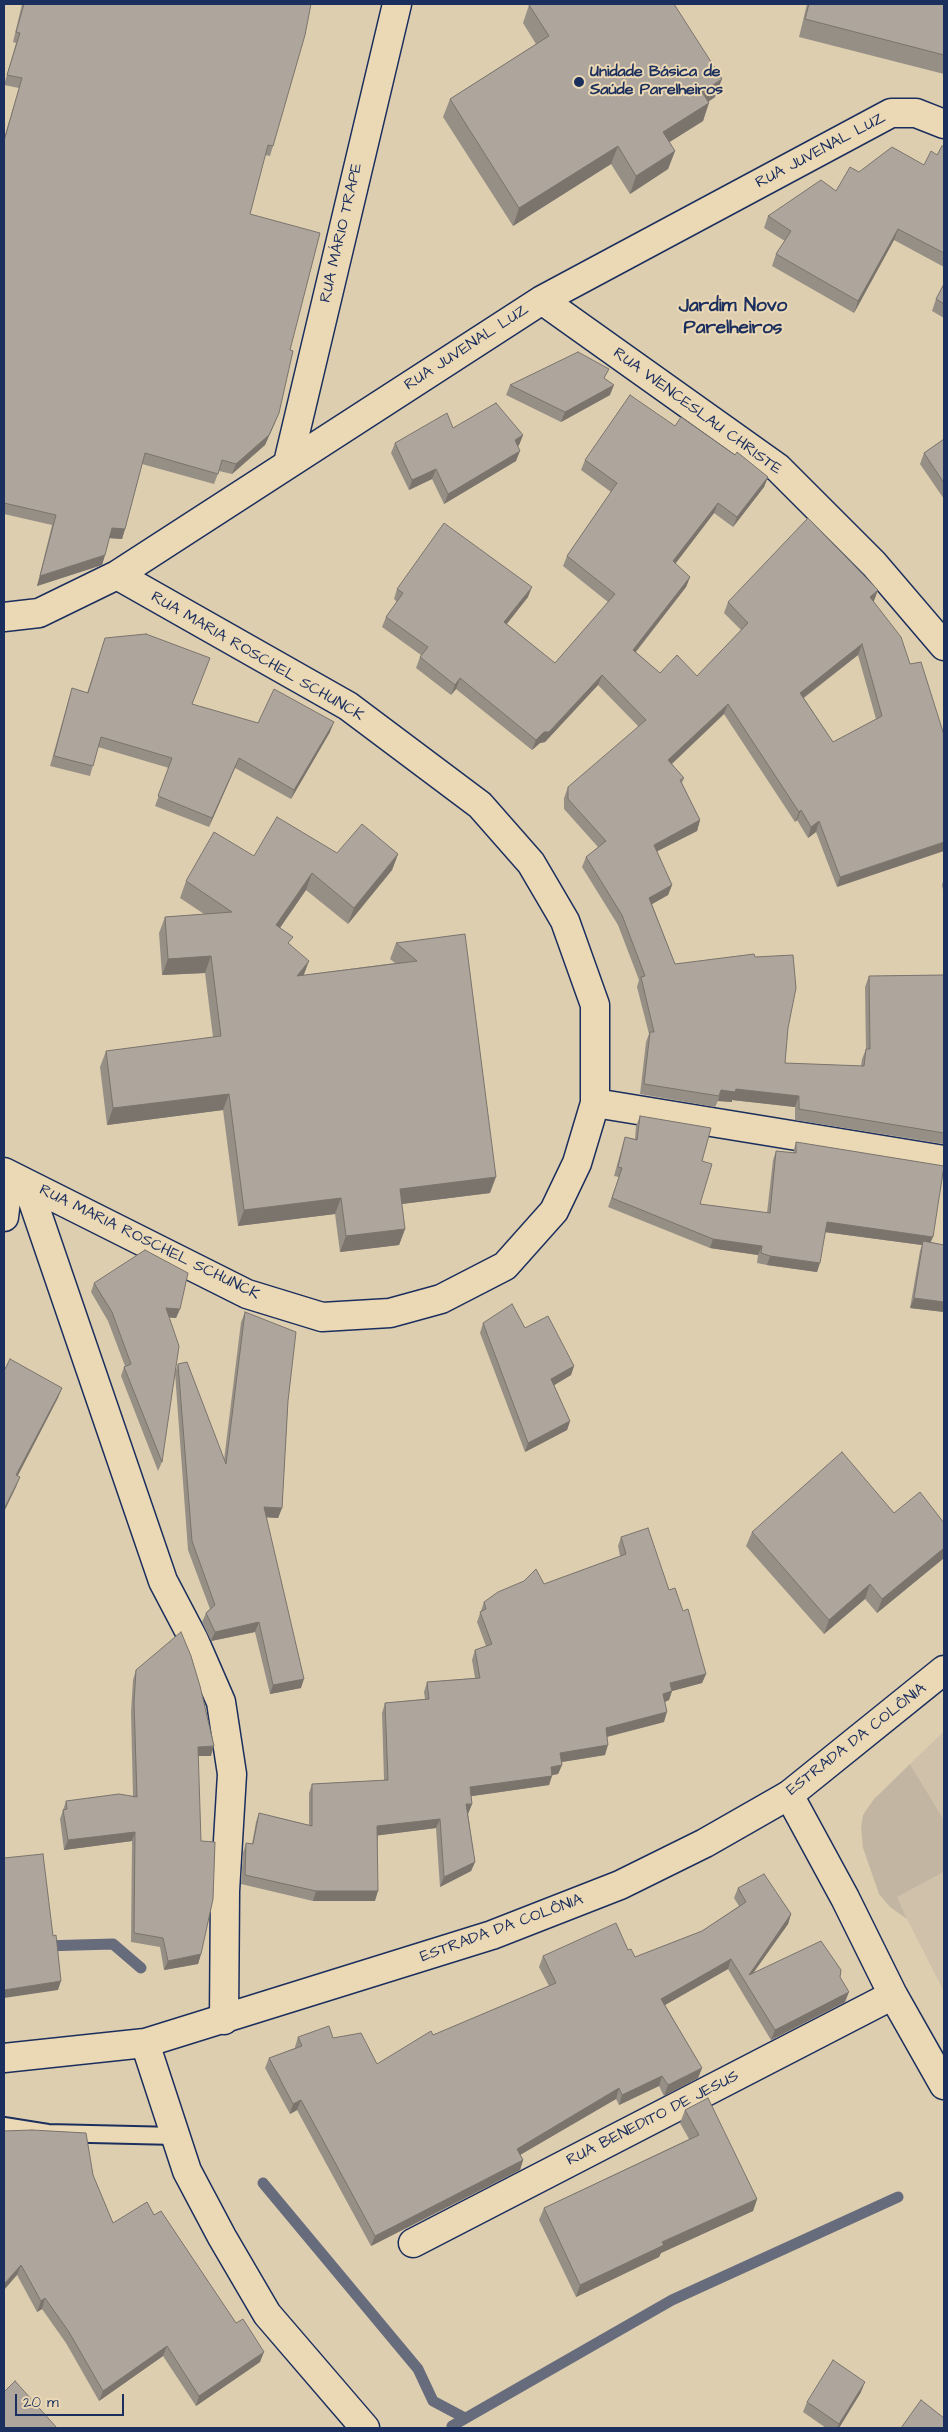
<!DOCTYPE html>
<html>
<head>
<meta charset="utf-8">
<style>
	body { margin:0 }
	#map { position:relative; width:948px; height:2432px; overflow:hidden; background:#deceb0; font-family:"Architects Daughter",sans-serif }
	canvas { display:block }
	.frame { position:absolute; inset:0; border:5px solid #1b2f5e; pointer-events:none }
	.scale { position:absolute; left:15px; top:2394px; width:109px; height:22px; box-sizing:border-box; border:2px solid #1b2f5e; border-top:0; padding-left:6px; font-size:15px; line-height:18px; white-space:nowrap; color:#1b2f5e; -webkit-text-stroke:4px #ebd8b5; paint-order:stroke }
</style>
</head>
<body>
<div id="map">
<canvas width="948" height="2432"></canvas>
<div class="frame"></div>
<div class="scale">20 m</div>
</div>
<script>
const context = document.querySelector('canvas').getContext('2d');
context.lineJoin = 'round';
function paint(path, color) {
  context.fillStyle = color;
  context.fill(path, 'evenodd');
}
function toPath(rows) {
  const path = new Path2D();
  for (const r of rows) {
    path.moveTo(r[0], r[1]);
    for (let i = 2; i < r.length; i += 2) path.lineTo(r[i], r[i + 1]);
  }
  return path;
}
function trace(path, color, width, dash) {
  context.strokeStyle = color;
  context.lineWidth = width;
  context.lineCap = dash ? 'butt' : 'round';
  context.setLineDash(dash || []);
  context.stroke(path);
}
function drawText(font, color, halo, rows, align = 'center') {
  context.font = font + ' "Architects Daughter",sans-serif';
  context.lineWidth = 4;
  context.setLineDash([]);
  context.textBaseline = 'middle';
  context.strokeStyle = halo;
  context.fillStyle = color;
  for (const [text, x, y, turn = 0] of rows) {
    context.save();
    context.translate(x, y);
    context.rotate((+turn || 0) * Math.PI / 180);
    context.textAlign = isNaN(turn) ? turn : align;
    if (halo) context.strokeText(text, 0, 0);
    context.fillText(text, 0, 0);
    context.restore();
  }
}
const built = toPath([
	[944,1731,944,1820,910,1764],
	[944,1872,944,1992,896,1897]
]);
const green = toPath([
	[910,1764,944,1820,944,1872,897,1897,907,1919,890,1907,879,1894,863,1848,861,1828,863,1815,874,1799]
]);
const stream = toPath([
	[43,1946,113,1944,141,1968],
	[263,2183,418,2369,433,2401,465,2418],
	[452,2426,672,2300,898,2197]
]);
const lane = toPath([
	[4,2126,48,2133,176,2136]
]);
const street = toPath([
	[542,300,778,468,874,564,944,646],
	[288,463,397,4],
	[4,617,39,613,117,575,542,300,891,113,916,113,944,124],
	[595,1103,944,1160],
	[4,1172,247,1294,322,1317,390,1313,441,1299,505,1266,554,1211,577,1163,595,1103,595,1005,565,921,531,863,480,805,348,706,117,575],
	[27,1184,163,1581,194,1640,221,1702,232,1774,225,1891,224,2020],
	[4,1217,9,1176],
	[789,1795,845,1898,893,1995,944,2085],
	[413,2243,893,1995]
]);
const secondary = toPath([
	[145,2043,187,2171,222,2237,267,2314,365,2428],
	[4,2058,145,2043,492,1935,620,1885,705,1843,789,1795,944,1670]
]);
const wall = toPath([
	[22,4,311,4,273,146,270,156,265,155,250,214,290,350,275,423,265,445,232,474,219,471,214,484,142,464,125,529,122,539,109,538,105,555,102,565,37,586,52,525,4,514,4,138,19,88,4,85,16,43,13,42],
	[807,4,944,4,944,74,799,37],
	[529,5,715,97,708,102,703,121,669,142,675,151,668,169,630,194,611,164,513,226,443,117,450,99,536,44,523,23],
	[944,147,944,267,894,240,854,313,772,266,776,254,785,241,764,228,768,216,836,191,859,172,924,165,937,155],
	[944,284,944,318,932,311,936,299],
	[605,379,610,395,561,422,506,395,510,385],
	[675,426,768,477,764,487,733,527,714,513,675,564,690,577,686,587,636,652,660,673,697,676,741,630,724,613,728,602,874,601,873,601,910,664,921,662,837,887,816,832,808,838,797,820,795,822,724,714,672,764,684,778,682,783,700,820,697,831,657,851,672,885,668,895,652,904,675,964,755,957,788,1028,785,1063,861,1066,862,1059,866,1049,865,987,869,976,944,975,944,1144,795,1120,795,1107,732,1100,732,1102,718,1101,715,1107,640,1094,646,1042,649,1034,637,987,639,980,618,925,582,867,586,857,598,847,564,809,564,798,568,787,639,727,598,685,545,742,540,743,532,750,456,689,451,695,416,668,420,657,421,655,382,627,386,617,397,602,394,599,397,589,528,597,507,624,555,663,608,602,563,566,567,556,611,492,581,470,585,460],
	[858,655,876,719,833,742,804,698],
	[453,428,523,435,519,445,518,446,516,461,444,504,432,479,409,490,391,453,395,443],
	[944,439,944,499,920,464,924,453],
	[105,638,192,704,258,723,330,732,291,799,235,768,209,827,155,806,169,768,98,747,90,776,50,766,69,698,72,688,87,693],
	[337,853,398,854,392,870,348,924,306,890,280,928,290,945,304,975,395,963,390,959,396,943,465,934,490,1193,401,1204,405,1229,399,1245,340,1252,335,1214,238,1226,223,1110,107,1125,100,1067,106,1051,213,1037,205,973,162,975,159,933,165,917,204,914,180,898,186,881,254,856],
	[944,878,944,894,942,885],
	[640,1116,702,1161,700,1204,767,1213,773,1160,776,1151,793,1153,796,1142,931,1242,944,1245,944,1312,910,1308,920,1251,922,1245,825,1232,817,1272,767,1265,757,1263,758,1255,710,1248,608,1207,619,1177,614,1176,622,1147,625,1137,635,1139,636,1126],
	[94,1283,180,1309,176,1318,169,1317,162,1462,158,1471,121,1376,124,1367,125,1366,108,1321,91,1292],
	[245,1312,288,1401,282,1508,278,1518,266,1517,301,1688,270,1694,255,1632,211,1641,202,1622,206,1613,210,1609,188,1550,175,1373,178,1364,224,1460,241,1322],
	[483,1323,525,1328,574,1366,571,1375,554,1385,570,1421,567,1430,525,1452,480,1333],
	[894,1513,944,1523,944,1558,877,1613,865,1599,824,1634,746,1546,752,1532],
	[621,1537,669,1590,706,1674,702,1683,672,1691,669,1700,665,1702,664,1722,607,1737,605,1755,561,1762,562,1765,558,1774,552,1775,549,1785,471,1796,472,1804,468,1814,475,1862,471,1871,440,1887,436,1828,378,1835,375,1901,313,1901,241,1884,243,1853,246,1843,252,1844,256,1822,259,1813,309,1825,309,1793,312,1784,384,1780,382,1713,385,1703,425,1699,424,1692,427,1682,475,1678,472,1660,475,1650,486,1646,477,1622,484,1602,544,1584,620,1556,618,1546],
	[136,1670,211,1756,198,1756,201,1954,198,1964,164,1970,160,1947,131,1942,132,1841,64,1850,60,1819,66,1801,133,1796,131,1712,133,1680],
	[738,1888,791,1914,788,1924,754,1972,840,1977,845,2002,771,2040,728,1969,665,2005,702,2068,698,2078,664,2096,659,2086,619,2105,616,2099,520,2155,523,2160,520,2170,371,2246,297,2110,290,2114,265,2068,269,2058,295,2048,295,2047,298,2037,333,2038,377,2064,433,2035,549,1986,539,1967,543,1956,628,1950,635,1957,702,1931,739,1906,734,1898],
	[685,2110,757,2199,753,2211,661,2253,659,2257,576,2297,539,2220,544,2208,689,2139,680,2123],
	[4,2131,93,2175,113,2223,154,2215,260,2362,196,2406,163,2356,99,2401,66,2343,42,2309,37,2312,17,2275],
	[861,2392,839,2428,826,2428,803,2412,807,2402]
]);
const shadedWall = toPath([
	[722,79,715,97,696,110,702,92],
	[709,103,703,121,657,150,663,132],
	[618,146,611,164,513,226,519,208],
	[675,151,668,169,630,194,636,176],
	[898,229,894,240,854,313,858,301],
	[614,385,610,395,561,422,565,412],
	[279,413,265,445,232,474,236,464],
	[523,435,519,445,511,450,515,440],
	[520,451,516,461,444,504,448,494],
	[436,469,432,479,409,490,412,480],
	[768,477,764,487,733,527,737,517],
	[718,503,714,513,669,572,673,561],
	[112,528,125,529,122,539,108,538],
	[105,555,102,565,37,586,40,576],
	[690,577,686,587,629,660,633,650],
	[532,587,528,597,500,632,504,622],
	[878,590,874,601,866,608,870,597],
	[862,644,858,655,796,703,800,693],
	[602,675,598,685,545,742,540,743,532,750,536,740],
	[460,678,456,689,451,695,455,685],
	[728,704,724,714,665,770,668,760],
	[334,722,330,732,291,799,294,790],
	[239,758,235,768,209,827,212,818],
	[801,810,797,820,795,822,799,812],
	[700,820,697,831,650,855,654,845],
	[819,821,816,832,808,838,811,827],
	[944,842,944,851,837,887,840,877],
	[398,854,392,870,348,924,354,908],
	[312,873,306,890,270,942,276,925],
	[672,885,668,895,645,908,649,898],
	[211,956,205,973,162,975,168,959],
	[309,961,303,977,297,976],
	[736,1089,799,1096,795,1107,732,1100,732,1102,718,1101,721,1090],
	[229,1094,223,1110,107,1125,113,1108],
	[496,1177,490,1193,394,1205,400,1189],
	[341,1198,335,1214,238,1226,244,1210],
	[827,1222,933,1237,929,1246,923,1241,922,1245,824,1232],
	[405,1229,399,1245,340,1252,346,1236],
	[713,1239,762,1246,758,1255,710,1248],
	[770,1256,820,1263,817,1272,767,1265],
	[914,1298,944,1302,944,1312,910,1308],
	[166,1308,180,1309,176,1318,162,1317],
	[574,1366,571,1375,548,1389,551,1379],
	[62,1388,58,1398,13,1485,16,1475],
	[570,1421,567,1430,525,1452,528,1443],
	[20,1477,16,1487,4,1512,4,1509],
	[264,1507,282,1508,278,1518,261,1517],
	[944,1548,944,1558,877,1613,882,1599],
	[870,1584,865,1599,824,1634,829,1620],
	[259,1622,255,1632,211,1641,215,1632],
	[706,1674,702,1683,672,1691,669,1700,659,1704,663,1694,670,1683],
	[304,1679,301,1688,270,1694,273,1685],
	[667,1712,664,1722,602,1738,606,1728],
	[608,1745,605,1755,556,1763,560,1753],
	[214,1746,211,1756,194,1756,198,1747],
	[562,1765,558,1774,548,1776,552,1776,549,1785,466,1797,470,1787],
	[466,1804,472,1804,468,1814,463,1814],
	[440,1819,436,1828,374,1836,377,1826],
	[135,1832,132,1841,64,1850,68,1840],
	[475,1862,471,1871,440,1887,444,1877],
	[316,1891,378,1891,375,1901,313,1901],
	[791,1914,788,1924,746,1983,749,1975],
	[201,1954,198,1964,164,1970,168,1961],
	[731,1959,728,1969,658,2009,661,1999],
	[61,1981,58,1990,4,1998,4,1990],
	[849,1992,845,2002,771,2040,775,2030],
	[702,2068,698,2078,664,2096,668,2085],
	[662,2076,659,2086,619,2105,622,2095],
	[619,2088,616,2099,513,2159,517,2149],
	[301,2100,297,2110,290,2114,293,2104],
	[523,2160,520,2170,371,2246,375,2236],
	[757,2199,753,2211,661,2253,659,2257,576,2297,580,2285,662,2242],
	[21,2265,17,2275,4,2290,4,2284],
	[45,2298,42,2309,37,2312,41,2301],
	[167,2346,163,2356,99,2401,103,2391],
	[264,2352,260,2362,196,2406,199,2396],
	[865,2382,861,2392,839,2428,837,2428,839,2424]
]);
const building = toPath([
	[24,4,311,4,305,35,273,146,268,145,250,214,320,233,290,350,293,351,279,413,269,435,236,464,222,460,218,474,145,453,125,529,112,528,105,555,40,576,56,515,4,503,4,141,22,78,7,75,20,33,16,32,24,4],
	[531,4,674,4,722,79,702,92,709,103,663,132,675,151,636,176,618,146,519,208,450,99,549,36,529,5,531,4],
	[809,4,944,4,944,55,805,19,809,4],
	[942,146,944,147,944,253,898,229,858,301,776,254,791,231,768,216,821,180,836,191,850,167,859,172,892,147,924,165,931,151,937,155,942,146],
	[944,284,944,304,936,299,944,284],
	[578,352,609,369,604,378,614,385,565,412,510,385,578,352],
	[630,395,675,426,681,417,735,455,737,452,768,477,737,517,718,503,673,561,690,577,633,650,660,673,677,655,697,676,748,623,728,602,808,518,878,590,870,597,901,637,910,664,921,662,944,735,944,842,840,877,819,821,811,827,801,810,799,812,728,704,668,760,684,778,680,780,700,820,654,845,672,885,649,898,675,964,754,954,755,957,793,955,796,988,788,1028,785,1063,864,1066,866,1049,870,1049,869,976,944,975,944,1133,799,1109,799,1096,736,1089,735,1092,721,1090,719,1096,644,1084,650,1032,654,1032,641,977,645,976,622,915,586,857,606,841,568,799,568,787,646,720,602,675,549,732,544,732,536,740,460,678,455,685,420,657,428,647,386,617,403,593,397,589,444,523,532,587,504,622,555,663,615,594,567,556,617,483,585,460,630,395],
	[862,644,882,716,833,742,800,693,862,644],
	[496,403,523,435,515,440,520,451,448,494,436,469,412,480,395,443,447,413,453,428,496,403],
	[944,439,944,483,924,453,944,439],
	[146,634,210,658,192,704,258,723,274,689,334,722,294,790,239,758,212,818,158,796,172,758,101,737,93,766,54,756,72,688,88,693,105,638,146,634],
	[277,817,337,853,362,824,398,854,354,908,312,873,276,925,293,937,288,943,309,961,297,976,417,961,396,943,465,934,496,1177,400,1189,405,1229,346,1236,341,1198,244,1210,229,1094,113,1108,106,1051,221,1036,211,956,168,959,165,917,232,912,186,881,214,832,254,856,277,817],
	[640,1116,711,1128,702,1161,712,1164,700,1204,770,1213,776,1151,796,1153,796,1142,944,1166,933,1237,827,1222,820,1263,770,1256,761,1253,762,1246,713,1239,612,1198,622,1168,618,1167,625,1137,637,1140,640,1116],
	[923,1241,944,1245,944,1302,914,1298,923,1241],
	[145,1250,188,1273,180,1309,166,1308,179,1346,162,1462,124,1367,131,1364,112,1312,94,1283,145,1250],
	[512,1304,525,1328,548,1316,574,1366,551,1379,570,1421,528,1443,483,1323,512,1304],
	[245,1312,296,1332,288,1401,282,1508,264,1507,304,1679,273,1685,259,1622,215,1632,206,1613,215,1605,192,1541,178,1364,187,1362,226,1464,245,1312],
	[10,1359,62,1388,16,1475,20,1477,4,1509,4,1371,10,1359],
	[842,1452,894,1513,920,1492,944,1523,944,1548,882,1599,870,1584,829,1620,752,1532,842,1452],
	[648,1528,669,1590,675,1588,683,1611,688,1609,706,1674,670,1683,672,1691,663,1694,667,1712,606,1728,608,1745,560,1753,562,1765,551,1767,552,1776,470,1787,472,1804,466,1804,475,1862,444,1877,440,1819,377,1826,378,1891,316,1891,245,1875,246,1843,253,1844,259,1813,312,1826,312,1784,388,1780,385,1703,429,1699,427,1682,480,1678,475,1650,492,1644,480,1612,486,1609,484,1602,498,1592,524,1581,536,1569,544,1584,626,1554,621,1537,648,1528],
	[181,1632,191,1656,200,1686,214,1746,198,1747,201,1841,215,1842,213,1899,201,1954,168,1961,163,1938,134,1933,135,1832,68,1840,63,1810,67,1809,66,1801,119,1794,137,1797,134,1702,136,1670,181,1632],
	[43,1854,53,1936,56,1935,61,1981,4,1990,4,1858,43,1854],
	[764,1874,791,1914,749,1975,821,1941,841,1970,840,1977,849,1992,775,2030,731,1959,661,1999,702,2068,668,2085,662,2076,622,2095,619,2088,517,2149,523,2160,375,2236,301,2100,293,2104,269,2058,302,2046,298,2037,329,2026,333,2038,361,2033,377,2064,431,2031,433,2035,556,1983,543,1956,616,1923,628,1950,631,1949,635,1957,702,1931,746,1902,738,1888,764,1874],
	[708,2098,757,2199,662,2242,664,2245,580,2285,544,2208,699,2135,685,2110,708,2098],
	[32,2130,86,2133,93,2175,113,2223,147,2202,154,2215,161,2211,236,2323,243,2319,264,2352,199,2396,167,2346,103,2391,69,2332,45,2298,41,2301,21,2265,4,2284,4,2131,32,2130],
	[833,2360,865,2382,839,2424,807,2402,833,2360],
	[15,2381,57,2428,4,2428,4,2392,15,2381],
	[921,2400,944,2418,944,2428,901,2428,921,2400]
]);
const markers = [
	[579,82,6,"#1b2f5e"]
];
const poiNames = [
	["Unidade Básica de",590,73],
	["Saúde Parelheiros",590,91]
];
const streetNames = [
	["RUA JUVENAL LUZ",821,151,-28],
	["RUA MÁRIO TRAPE",342,233,-77],
	["RUA JUVENAL LUZ",467,348,-33],
	["RUA WENCESLAU CHRISTE",697,412,36],
	["RUA MARIA ROSCHEL SCHUNCK",257,657,30],
	["RUA MARIA ROSCHEL SCHUNCK",149,1243,26],
	["ESTRADA DA COLÔNIA",857,1740,-38],
	["ESTRADA DA COLÔNIA",502,1929,-20],
	["RUA BENEDITO DE JESUS",653,2119,-27]
];
const quarterNames = [
	["Jardim Novo",733,307],
	["Parelheiros",733,329]
];
paint(built, '#d0c2aa');
paint(green, '#c2b6a3');
trace(stream, '#676c7d', 11);
trace(lane, '#1b2f5e', 20);
trace(street, '#1b2f5e', 31);
trace(secondary, '#1b2f5e', 31);
trace(lane, '#ebd8b5', 16);
trace(street, '#ebd8b5', 28);
trace(secondary, '#ebd8b5', 28);
paint(wall, '#968f86');
paint(shadedWall, '#7a746d');
paint(building, '#aea69c');
trace(building, '#7a746d', 1);
for (const [x, y, r, color] of markers) {
  const dot = new Path2D();
  dot.arc(x, y, r, 0, 2 * Math.PI);
  context.fillStyle = color;
  context.fill(dot);
  trace(dot, '#ebd8b5', 2);
}
drawText('bold 16px', '#1b2f5e', '#ebd8b5', poiNames, 'left');
drawText('16px', '#1b2f5e', '#ebd8b5', streetNames);
drawText('bold 19px', '#1b2f5e', '#ebd8b5', quarterNames);
</script>
</body>
</html>
